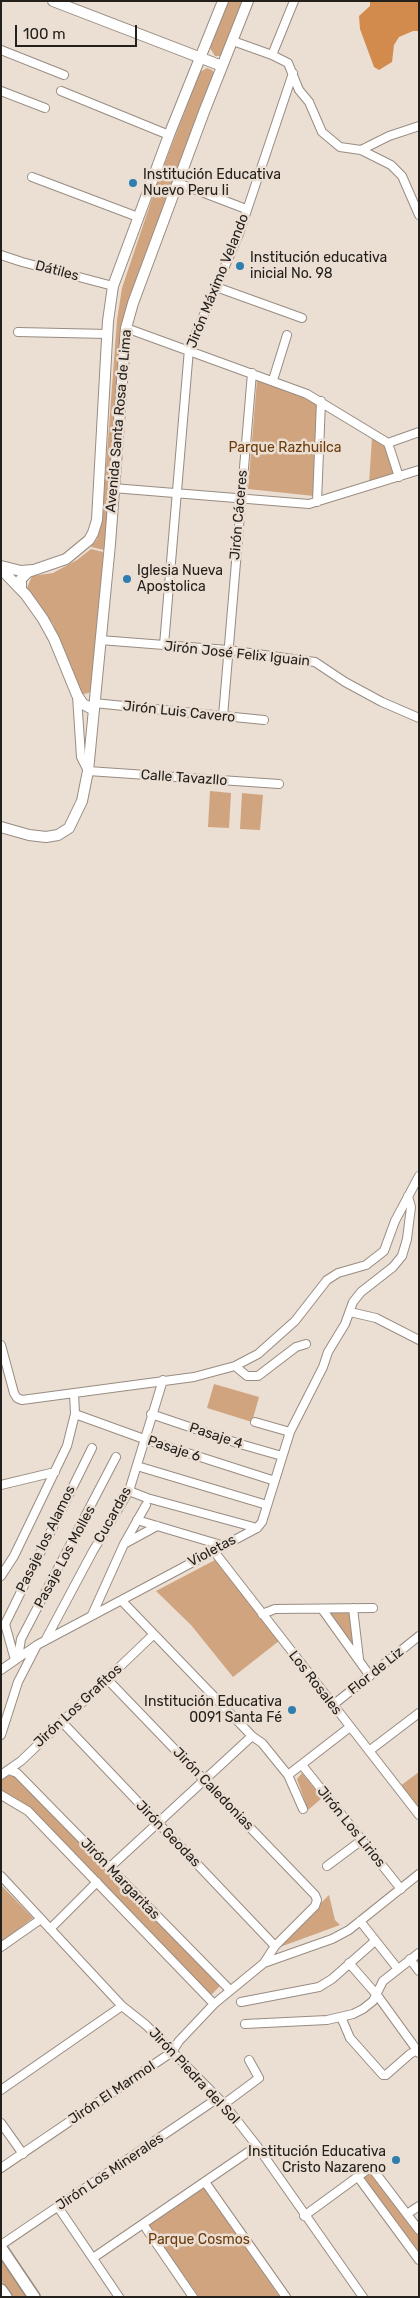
<!DOCTYPE html>
<html>
<head>
<meta charset="utf-8">
<style>
	body { margin:0 }
	#map { position:relative; width:420px; height:2298px; overflow:hidden; background:#ebded3; font-family:Rubik,sans-serif }
	canvas { display:block }
	.frame { position:absolute; inset:0; border:2px solid #24201c; pointer-events:none }
	.scale { position:absolute; left:15px; top:25px; width:122px; height:22px; box-sizing:border-box; border:2px solid #24201c; border-top:0; padding-left:6px; font-size:15px; line-height:18px; white-space:nowrap; color:#24201c; -webkit-text-stroke:4px #ebded3; paint-order:stroke }
</style>
</head>
<body>
<div id="map">
<canvas width="420" height="2298"></canvas>
<div class="frame"></div>
<div class="scale">100 m</div>
</div>
<script>
const context = document.querySelector('canvas').getContext('2d');
context.lineJoin = 'round';
function paint(path, color) {
  context.fillStyle = color;
  context.fill(path, 'evenodd');
}
function toPath(rows) {
  const path = new Path2D();
  for (const r of rows) {
    path.moveTo(r[0], r[1]);
    for (let i = 2; i < r.length; i += 2) path.lineTo(r[i], r[i + 1]);
  }
  return path;
}
function trace(path, color, width, dash) {
  context.strokeStyle = color;
  context.lineWidth = width;
  context.lineCap = dash ? 'butt' : 'round';
  context.setLineDash(dash || []);
  context.stroke(path);
}
function drawText(font, color, halo, rows, align = 'center') {
  context.font = font + ' Rubik,sans-serif';
  context.lineWidth = 5;
  context.setLineDash([]);
  context.textBaseline = 'middle';
  context.strokeStyle = halo;
  context.fillStyle = color;
  for (const [text, x, y, turn = 0] of rows) {
    context.save();
    context.translate(x, y);
    context.rotate((+turn || 0) * Math.PI / 180);
    context.textAlign = isNaN(turn) ? turn : align;
    if (halo) context.strokeText(text, 0, 0);
    context.fillText(text, 0, 0);
    context.restore();
  }
}
const green = toPath([
	[228,1,245,1,225,53,220,56,215,56,210,48],
	[207,68,212,70,214,73,126,309,104,550,91,547,97,539,102,521,117,320,122,288,158,181,200,72],
	[257,380,298,395,320,406,314,496,248,489],
	[372,438,386,446,397,476,369,484],
	[91,549,103,552,103,560,93,687,89,693,83,694,77,689,53,624,27,588,32,576,53,573,77,560],
	[210,791,231,793,229,828,208,827],
	[242,793,263,795,260,830,240,829],
	[214,1384,259,1397,252,1422,207,1408],
	[215,1560,279,1641,233,1677,191,1625,156,1591],
	[327,1611,350,1611,355,1650],
	[419,1772,419,1808,400,1786],
	[302,1773,322,1798,308,1810,297,1779],
	[12,1775,16,1775,220,1986,211,1995,31,1810,1,1792,1,1778],
	[1,1885,33,1918,1,1942],
	[329,1895,335,1920,340,1925,280,1947,283,1941],
	[370,2174,373,2174,419,2236,419,2255,365,2180,364,2177],
	[204,2188,280,2297,199,2297,148,2226],
	[1,2255,29,2297,12,2297,1,2280]
]);
const forest = toPath([
	[370,1,419,1,419,31,413,31,399,37,394,45,392,62,379,70,374,67,360,29,359,16,370,6]
]);
const street = toPath([
	[233,41,272,55,288,63,299,90,309,102,322,132,340,147,361,150,391,165,402,176,419,215],
	[1,50,64,75],
	[272,55,294,1],
	[1,91,45,108],
	[61,91,169,135],
	[361,150,389,136,419,126],
	[32,177,138,217],
	[178,183,246,209],
	[1,255,22,262,113,286],
	[216,287,302,318],
	[126,328,307,394,388,443,419,432],
	[18,332,108,334],
	[273,380,287,335],
	[388,443,399,477],
	[113,488,309,504,419,470],
	[317,502,321,401],
	[100,640,228,650,315,662,345,682,382,702,419,718],
	[164,645,189,349,239,234,293,73],
	[77,696,81,757,88,771,279,784],
	[94,703,264,720],
	[223,716,252,373],
	[350,1312,376,1318,419,1340],
	[1,1345,14,1393,17,1398,22,1400,194,1377,235,1366,258,1354,295,1321,327,1280,338,1273,366,1265,384,1251,395,1221,419,1176],
	[235,1366,247,1376,258,1376,296,1347,306,1344],
	[75,1414,144,1439,275,1481],
	[151,1414,240,1444,282,1456],
	[255,1422,290,1432],
	[137,1466,267,1505],
	[1,1485,55,1472],
	[129,1491,147,1498,257,1528],
	[137,1520,221,1545],
	[124,1544,157,1526],
	[213,1550,419,1815],
	[1,1576,14,1556,67,1446,75,1414,74,1393],
	[122,1601,252,1736,262,1743,288,1775,303,1809],
	[353,1608,359,1659],
	[322,1609,370,1676],
	[262,1614,275,1609,373,1608],
	[92,1615,124,1544,146,1505],
	[46,1639,93,1551,129,1491,163,1380],
	[18,1658,21,1639,116,1457],
	[15,1660,5,1624,92,1448],
	[1,1670,37,1645,257,1528,262,1522,290,1432,323,1367,328,1352,345,1324,353,1302,361,1292,393,1267,402,1256,407,1239,411,1207,408,1196],
	[333,1705,419,1636],
	[62,1722,275,1946],
	[1,1735,18,1682,36,1647],
	[369,1751,419,1713],
	[302,1765,401,1889],
	[9,1770,17,1773,230,1990],
	[1,1775,21,1761,153,1635],
	[288,1775,350,1727],
	[1,1795,28,1811,214,2004],
	[327,1866,362,1840],
	[109,1868,252,1736],
	[1,1876,122,2006,146,2025,224,2104,257,2146,363,2297],
	[360,1921,398,1969],
	[50,1929,97,1882],
	[1,1947,41,1919],
	[410,1959,419,1971],
	[264,1963,332,1939,349,1930,419,1874],
	[349,1963,377,1995,419,2053],
	[241,2002,319,1987,332,1979,375,1941],
	[341,2017,350,2038,383,2075,386,2075,410,2054,419,2049],
	[245,2024,327,2020,353,2014,363,2009,373,2001,383,1981,419,1953],
	[1,2090,122,2006],
	[224,2104,259,2078,249,2060],
	[1,2123,23,2154],
	[1,2168,172,2052,179,2041,214,2004,264,1963,275,1946,315,1906,317,1900,315,1895,107,1679],
	[358,2177,419,2260],
	[205,2182,286,2297],
	[58,2207,119,2297],
	[407,2214,419,2206],
	[304,2216,371,2167,419,2230],
	[143,2224,193,2297],
	[1,2245,218,2098],
	[93,2258,257,2146]
]);
const secondary = toPath([
	[53,1,222,66],
	[1,566,21,571,33,570],
	[1,569,26,595,43,619,54,639,77,695,83,704,94,710],
	[21,590,21,579,28,572,66,559,89,540,93,533,97,520,108,321,113,286,169,135,223,1],
	[1,827,29,835,46,837,58,835,69,828,82,801,88,771,110,544,126,328,133,303,204,112,248,1]
]);
const primary = toPath([
	[1,2248,34,2297],
	[1,2290,6,2297]
]);
const markers = [
	[133,183,5,"#2f7eb0"],
	[240,266,5,"#2f7eb0"],
	[127,579,5,"#2f7eb0"],
	[292,1710,5,"#2f7eb0"],
	[396,2160,5,"#2f7eb0"]
];
const poiNames = [
	["Institución Educativa",143,175],
	["Nuevo Peru Ii",143,191],
	["Institución educativa",250,258],
	["inicial No. 98",250,274],
	["Iglesia Nueva",137,571],
	["Apostolica",137,587],
	["Institución Educativa",282,1702,"right"],
	["0091 Santa Fé",282,1718,"right"],
	["Institución Educativa",386,2152,"right"],
	["Cristo Nazareno",386,2168,"right"]
];
const streetNames = [
	["Dátiles",57,271,15],
	["Jirón Máximo Velando",218,281,-68],
	["Avenida Santa Rosa de Lima",119,421,-85],
	["Jirón Cáceres",239,515,-85],
	["Jirón José Felix Iguain",237,654,6],
	["Jirón Luis Cavero",179,712,6],
	["Calle Tavazllo",184,778,4],
	["Pasaje 4",216,1436,18],
	["Pasaje 6",174,1449,18],
	["Cucardas",113,1515,-61],
	["Pasaje los Alamos",46,1539,-64],
	["Violetas",212,1551,-28],
	["Pasaje Los Molles",65,1557,-62],
	["Flor de Liz",376,1671,-39],
	["Los Rosales",315,1683,52],
	["Jirón Los Grafitos",78,1706,-43],
	["Jirón Caledonias",213,1789,46],
	["Jirón Los Lirios",351,1827,51],
	["Jirón Geodas",168,1834,46],
	["Jirón Margaritas",120,1879,46],
	["Jirón Piedra del Sol",194,2076,47],
	["Jirón El Marmol",112,2093,-34],
	["Jirón Los Minerales",110,2172,-34]
];
const parkNames = [
	["Parque Razhuilca",285,448],
	["Parque Cosmos",199,2240]
];
paint(green, '#d0a47f');
paint(forest, '#d28b4c');
trace(street, '#988c82', 10);
trace(secondary, '#988c82', 12);
trace(primary, '#988c82', 14);
trace(street, '#fff', 8);
trace(secondary, '#fff', 10);
trace(primary, '#fff', 11);
for (const [x, y, r, color] of markers) {
  const dot = new Path2D();
  dot.arc(x, y, r, 0, 2 * Math.PI);
  context.fillStyle = color;
  context.fill(dot);
  trace(dot, '#ebded3', 2);
}
drawText('14px', '#24201c', '#ebded3', poiNames, 'left');
drawText('14px', '#24201c', '#ebded3', streetNames);
drawText('14px', '#6b3c0a', '#ebded3', parkNames);
</script>
</body>
</html>
